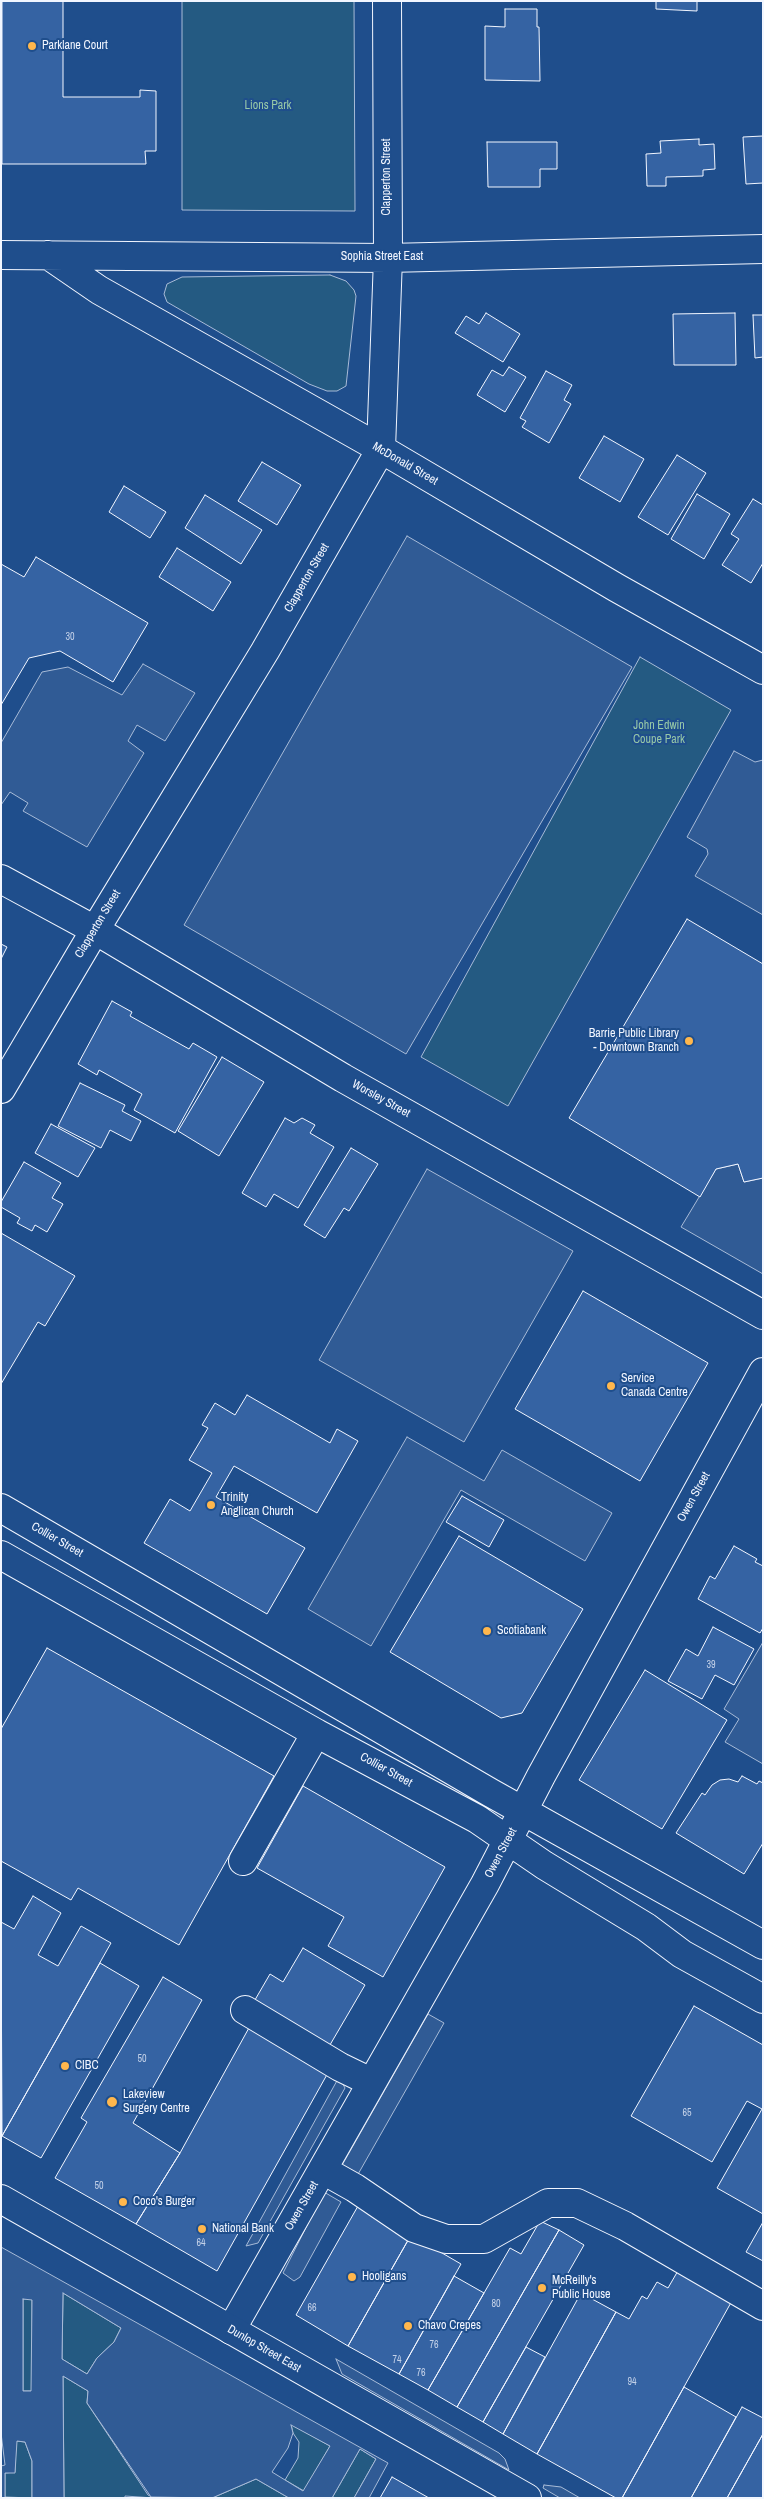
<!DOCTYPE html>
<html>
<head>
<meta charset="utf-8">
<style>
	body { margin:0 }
	#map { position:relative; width:764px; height:2499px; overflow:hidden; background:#1f4e8c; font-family:"Archivo Narrow",sans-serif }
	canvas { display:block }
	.frame { position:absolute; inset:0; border:2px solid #f2f6ff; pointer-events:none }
</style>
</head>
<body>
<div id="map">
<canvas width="764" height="2499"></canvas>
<div class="frame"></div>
</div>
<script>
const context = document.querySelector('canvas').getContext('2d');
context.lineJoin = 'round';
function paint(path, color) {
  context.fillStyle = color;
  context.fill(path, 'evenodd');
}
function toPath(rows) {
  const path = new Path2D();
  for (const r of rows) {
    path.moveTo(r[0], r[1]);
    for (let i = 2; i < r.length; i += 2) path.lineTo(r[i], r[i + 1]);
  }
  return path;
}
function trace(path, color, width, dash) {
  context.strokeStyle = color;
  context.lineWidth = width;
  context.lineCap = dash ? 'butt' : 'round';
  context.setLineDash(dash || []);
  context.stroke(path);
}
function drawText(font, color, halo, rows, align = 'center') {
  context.font = font + ' "Archivo Narrow",sans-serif';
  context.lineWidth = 4;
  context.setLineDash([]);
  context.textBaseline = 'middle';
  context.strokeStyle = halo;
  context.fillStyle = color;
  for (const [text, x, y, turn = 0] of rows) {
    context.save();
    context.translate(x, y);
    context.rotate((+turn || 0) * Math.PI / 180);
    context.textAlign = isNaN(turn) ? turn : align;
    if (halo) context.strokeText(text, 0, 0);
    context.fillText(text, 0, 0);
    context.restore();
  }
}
const green = toPath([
	[182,1,354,1,355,211,182,210,182,1],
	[330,275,346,281,354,290,356,296,346,386,337,391,327,391,309,384,167,302,164,294,167,284,182,277,330,275],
	[640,657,731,710,508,1106,421,1057,640,657],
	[63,2293,121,2328,114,2342,97,2358,87,2374,62,2359,63,2293],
	[23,2299,32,2299,32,2391,23,2391,23,2299],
	[63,2376,88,2391,87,2403,148,2495,154,2498,125,2496,125,2498,64,2498,63,2376],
	[291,2424,330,2446,304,2491,285,2480,298,2458,299,2442,293,2433,291,2424],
	[16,2441,25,2442,32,2461,32,2498,5,2497,5,2473,15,2472,16,2441],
	[360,2449,376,2459,354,2498,332,2498,360,2449],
	[256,2479,289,2498,212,2498,256,2479]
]);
const parking = toPath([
	[407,536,632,667,406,1054,184,925,407,536],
	[143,664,195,693,165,741,137,725,128,741,144,753,87,847,23,811,28,803,10,792,1,805,1,743,42,672,68,667,122,695,143,664],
	[734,751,755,762,763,760,763,915,695,876,708,854,707,849,687,837,734,751],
	[738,1164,744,1182,763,1178,763,1274,681,1227,716,1169,738,1164],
	[427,1169,573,1251,464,1442,319,1360,427,1169],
	[407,1437,484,1481,502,1450,612,1513,585,1561,461,1490,371,1646,308,1609,407,1437],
	[763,1642,763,1764,725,1742,739,1719,724,1709,763,1642],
	[428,2014,444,2023,357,2176,341,2167,428,2014],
	[339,2077,345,2088,258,2243,246,2246,339,2077],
	[324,2192,341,2202,300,2277,294,2281,283,2273,324,2192],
	[1,2247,388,2463,369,2498,354,2498,376,2459,360,2449,332,2498,289,2498,256,2479,212,2498,151,2497,87,2403,88,2391,63,2376,64,2498,32,2498,32,2461,25,2442,17,2441,15,2473,5,2473,5,2498,1,2498,1,2466,5,2465,1,2433,1,2247],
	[63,2293,121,2328,114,2342,97,2358,87,2374,62,2359,63,2293],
	[23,2299,32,2300,31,2391,23,2391,23,2299],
	[291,2425,330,2446,303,2491,272,2472,288,2448,293,2433,291,2425],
	[336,2359,499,2453,505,2459,509,2470,342,2374,336,2359],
	[544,2485,561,2487,580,2498,560,2498,543,2488,544,2485]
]);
const building = toPath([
	[2,1,63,1,63,97,140,97,140,90,156,91,156,151,145,151,146,164,2,164,2,1],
	[656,1,697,1,697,11,656,9,656,1],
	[505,9,537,9,537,27,539,27,540,81,485,80,485,26,505,27,505,9],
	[763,136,763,183,746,184,743,137,763,136],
	[699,139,699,145,714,144,715,169,703,170,703,176,666,177,666,186,647,186,646,154,661,153,660,141,699,139],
	[487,142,557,142,557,169,540,169,540,187,488,187,487,142],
	[486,313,520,334,503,362,455,333,466,316,479,324,486,313],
	[735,313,736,365,674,365,673,314,735,313],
	[753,315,763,315,763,357,755,358,753,315],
	[509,367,526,377,505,412,477,395,492,370,503,376,509,367],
	[546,371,572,385,564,400,571,404,549,443,522,427,526,421,520,418,546,371],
	[604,436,644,459,620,502,579,478,604,436],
	[677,455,706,473,668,535,638,517,677,455],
	[262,462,301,485,277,525,238,501,262,462],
	[124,486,166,512,150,538,109,512,124,486],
	[697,494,730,514,704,559,671,539,697,494],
	[205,495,262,530,241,564,185,528,205,495],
	[753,499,763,505,763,563,751,583,722,565,739,539,731,534,753,499],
	[177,548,231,582,213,611,159,577,177,548],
	[36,557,148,623,113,682,60,651,29,658,1,705,1,564,24,577,36,557],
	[687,919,763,964,763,1178,744,1182,738,1164,716,1169,700,1197,569,1118,687,919],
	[1,944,7,947,1,959,1,944],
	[112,1001,132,1012,130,1016,189,1049,193,1043,217,1057,175,1133,134,1110,142,1094,99,1070,97,1075,78,1064,112,1001],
	[222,1057,264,1082,219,1156,178,1131,222,1057],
	[80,1083,125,1105,122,1111,141,1121,131,1141,110,1130,101,1148,58,1126,80,1083],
	[285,1118,294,1123,302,1118,315,1125,310,1133,334,1147,298,1208,274,1194,266,1207,242,1193,285,1118],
	[51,1124,95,1148,78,1177,35,1153,51,1124],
	[351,1148,378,1164,349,1211,344,1208,325,1238,304,1225,351,1148],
	[24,1162,61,1183,52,1198,63,1204,47,1232,35,1225,32,1231,17,1223,20,1218,1,1207,1,1202,24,1162],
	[1,1233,75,1276,45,1326,38,1322,1,1384,1,1233],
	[583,1291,708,1363,640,1481,515,1409,583,1291],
	[247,1395,330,1443,337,1429,358,1441,317,1513,234,1466,216,1497,305,1548,267,1614,144,1543,170,1499,190,1511,212,1473,189,1460,208,1428,202,1425,215,1403,235,1415,247,1395],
	[462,1496,504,1520,489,1547,446,1522,462,1496],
	[459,1536,583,1609,522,1713,501,1718,390,1652,459,1536],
	[734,1546,757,1559,755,1562,763,1566,763,1628,760,1633,698,1599,710,1576,715,1579,734,1546],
	[713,1627,754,1649,734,1685,715,1675,702,1699,668,1681,686,1649,698,1656,713,1627],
	[47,1648,274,1776,179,1945,78,1888,71,1900,1,1861,1,1729,47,1648],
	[645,1670,727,1720,662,1829,579,1780,645,1670],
	[742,1776,757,1784,759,1781,763,1783,763,1843,744,1874,676,1833,702,1793,705,1795,712,1785,720,1780,729,1779,738,1782,742,1776],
	[303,1786,445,1867,383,1977,328,1946,344,1917,257,1868,303,1786],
	[33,1896,61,1913,38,1955,58,1966,81,1926,111,1943,2,2136,1,1922,14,1929,33,1896],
	[303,1948,365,1985,327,2050,252,2005,270,1974,283,1982,303,1948],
	[100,1963,139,1986,41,2158,2,2136,100,1963],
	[163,1977,202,2000,133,2123,180,2153,136,2224,55,2178,87,2122,81,2118,163,1977],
	[694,2006,763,2045,763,2214,717,2188,762,2109,747,2101,712,2162,631,2116,694,2006],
	[250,2026,329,2071,217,2271,136,2224,180,2153,250,2026],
	[358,2206,411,2235,348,2346,296,2315,358,2206],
	[540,2221,559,2230,457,2407,428,2390,510,2248,521,2254,540,2221],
	[763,2222,763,2261,746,2252,763,2222],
	[559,2230,584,2245,483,2422,457,2407,559,2230],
	[411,2235,461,2264,399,2374,348,2346,411,2235],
	[679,2269,733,2299,622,2498,616,2498,537,2454,616,2312,629,2319,642,2296,647,2299,657,2282,668,2288,679,2269],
	[454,2276,484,2293,428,2390,399,2374,454,2276],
	[581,2293,616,2312,537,2454,503,2434,581,2293],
	[526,2347,545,2357,503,2434,483,2422,526,2347],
	[684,2387,736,2417,691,2498,622,2498,684,2387],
	[742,2407,763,2418,763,2434,727,2498,691,2498,742,2407],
	[763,2434,763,2498,727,2498,763,2434],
	[392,2477,429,2498,380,2498,392,2477]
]);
const minor = toPath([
	[1,255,388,258,763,249],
	[48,255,99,290,381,449,617,588,763,670],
	[1,879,95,930,343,1078,763,1315],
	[1,1089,95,930,265,651,381,449,388,258,387,1],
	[1,1508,491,1793,763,1945],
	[1,1555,316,1733,477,1819,544,1865,646,1927,682,1954,763,1999],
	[243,1861,316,1733],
	[245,2010,340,2067,371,2082],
	[323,2170,355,2188,414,2228,446,2239,484,2239,548,2203,577,2203,625,2226,763,2306],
	[231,2330,485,1884,541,1776,763,1372]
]);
const major = toPath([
	[1,2199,527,2498]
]);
const markers = [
	[32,46,5,"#ffb74d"],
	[689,1041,5,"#ffb74d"],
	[611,1386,5,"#ffb74d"],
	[211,1505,5,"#ffb74d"],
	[487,1631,5,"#ffb74d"],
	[65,2066,5,"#ffb74d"],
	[112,2102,6,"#ffb74d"],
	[123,2202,5,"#ffb74d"],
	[202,2229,5,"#ffb74d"],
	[352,2277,5,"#ffb74d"],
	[542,2288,5,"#ffb74d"],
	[408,2326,5,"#ffb74d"]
];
const numberNames = [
	["30",70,637],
	["39",711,1665],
	["50",142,2059],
	["65",687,2113],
	["50",99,2186],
	["64",201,2243],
	["80",496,2304],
	["66",312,2308],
	["76",434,2345],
	["74",397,2360],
	["76",421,2373],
	["94",632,2382]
];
const poiNames = [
	["Parklane Court",42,46],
	["Barrie Public Library",679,1034,"right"],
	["- Downtown Branch",679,1048,"right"],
	["Service",621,1379],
	["Canada Centre",621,1393],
	["Trinity",221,1498],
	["Anglican Church",221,1512],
	["Scotiabank",497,1631],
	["CIBC",75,2066],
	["Lakeview",123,2095],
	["Surgery Centre",123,2109],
	["Coco's Burger",133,2202],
	["National Bank",212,2229],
	["Hooligans",362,2277],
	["McReilly's",552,2281],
	["Public House",552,2295],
	["Chavo Crepes",418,2326]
];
const parkNames = [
	["Lions Park",268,106],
	["John Edwin",659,726],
	["Coupe Park",659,740]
];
const streetNames = [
	["Clapperton Street",387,177,-90],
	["Sophia Street East",382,257],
	["McDonald Street",405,464,30],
	["Clapperton Street",307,578,-60],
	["Clapperton Street",98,924,-59],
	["Worsley Street",381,1099,29],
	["Owen Street",694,1497,-61],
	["Collier Street",57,1540,30],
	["Collier Street",386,1770,29],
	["Owen Street",501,1853,-62],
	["Owen Street",302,2206,-60],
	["Dunlop Street East",264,2349,30]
];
paint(green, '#245a82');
trace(green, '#a8bbd7', 1);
paint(parking, '#305b95');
trace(parking, '#a8bbd7', 1);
paint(building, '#3563a3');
trace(building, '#f2f6ff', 1);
trace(minor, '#f2f6ff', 30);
trace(major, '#f2f6ff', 30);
trace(minor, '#1f4e8c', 28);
trace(major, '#1f4e8c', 28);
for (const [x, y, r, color] of markers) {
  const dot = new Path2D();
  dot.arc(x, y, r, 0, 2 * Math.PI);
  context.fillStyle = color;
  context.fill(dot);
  trace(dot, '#1f4e8c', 2);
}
drawText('10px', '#c3d1e8', null, numberNames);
drawText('12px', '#f2f6ff', '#1f4e8c', poiNames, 'left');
drawText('12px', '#97c8a6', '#1f4e8c', parkNames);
drawText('12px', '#f2f6ff', '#1f4e8c', streetNames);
</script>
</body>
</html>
